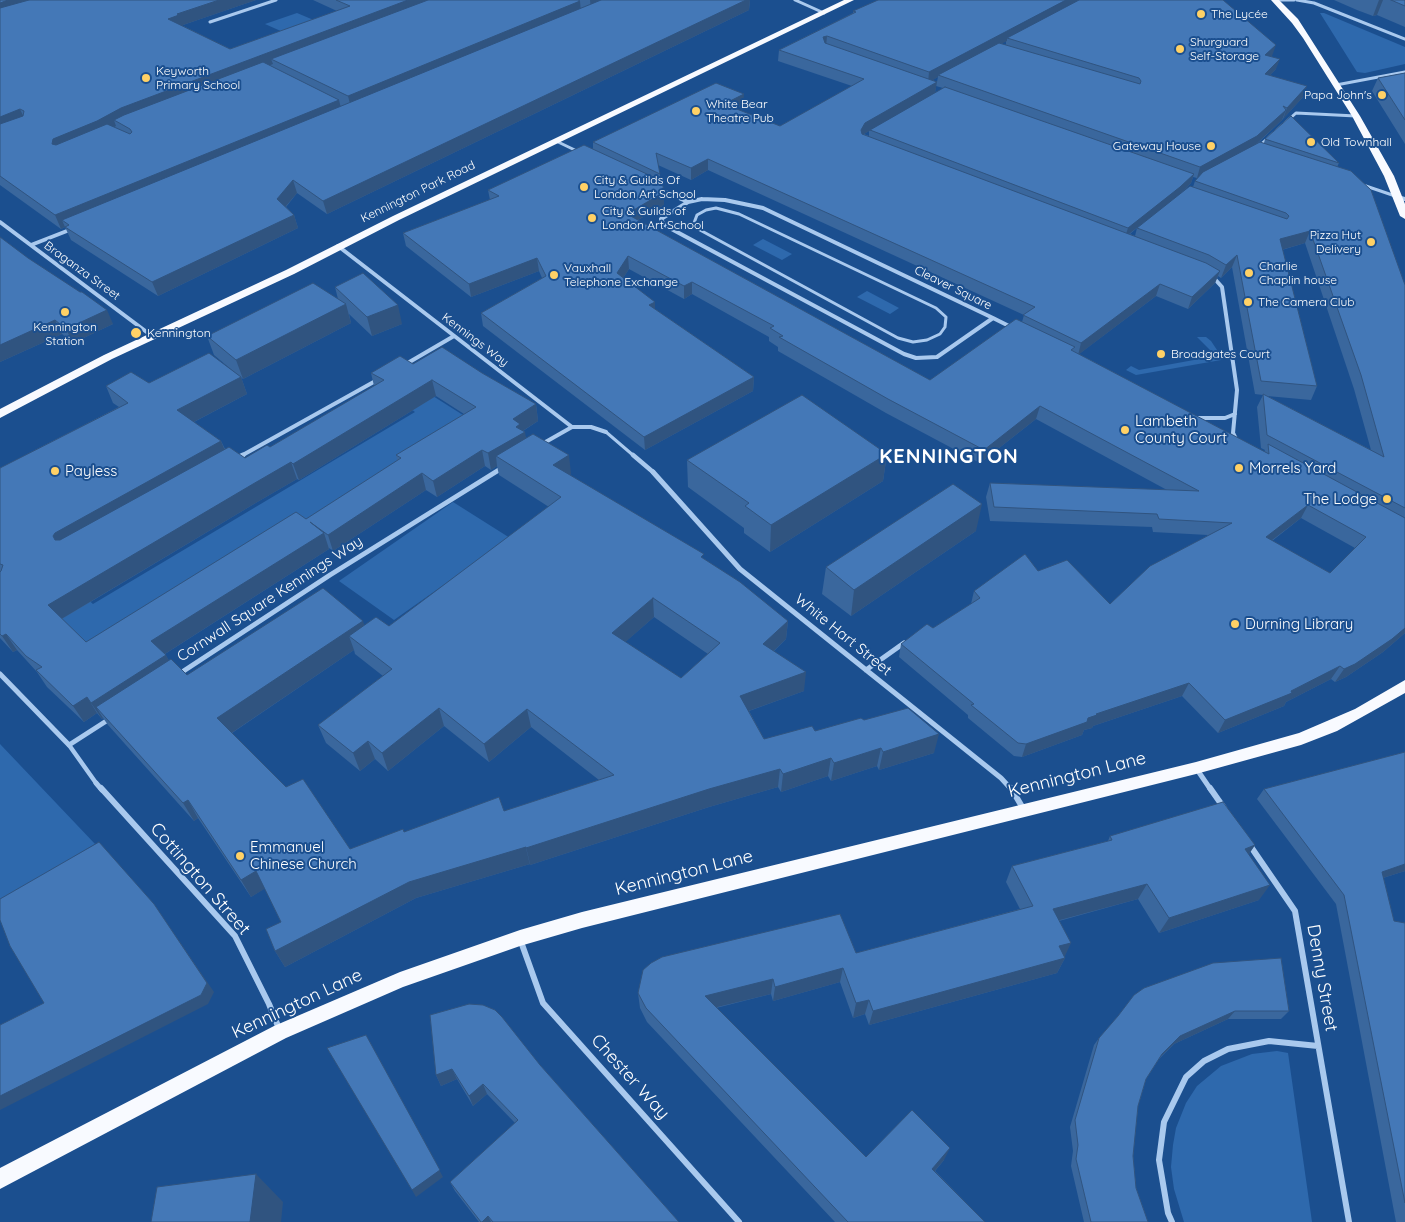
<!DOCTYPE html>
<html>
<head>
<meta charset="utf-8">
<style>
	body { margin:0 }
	canvas { display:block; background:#1b4f8f }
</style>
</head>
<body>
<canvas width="1405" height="1222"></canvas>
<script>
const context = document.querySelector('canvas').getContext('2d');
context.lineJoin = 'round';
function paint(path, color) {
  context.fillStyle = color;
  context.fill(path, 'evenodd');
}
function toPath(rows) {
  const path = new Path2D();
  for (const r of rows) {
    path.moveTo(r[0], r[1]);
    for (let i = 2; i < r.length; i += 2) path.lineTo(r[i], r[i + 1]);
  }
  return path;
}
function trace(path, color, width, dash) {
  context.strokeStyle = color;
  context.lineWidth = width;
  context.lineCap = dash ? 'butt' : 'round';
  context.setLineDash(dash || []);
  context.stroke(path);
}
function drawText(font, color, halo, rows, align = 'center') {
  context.font = font + ' Quicksand,sans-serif';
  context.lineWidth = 4;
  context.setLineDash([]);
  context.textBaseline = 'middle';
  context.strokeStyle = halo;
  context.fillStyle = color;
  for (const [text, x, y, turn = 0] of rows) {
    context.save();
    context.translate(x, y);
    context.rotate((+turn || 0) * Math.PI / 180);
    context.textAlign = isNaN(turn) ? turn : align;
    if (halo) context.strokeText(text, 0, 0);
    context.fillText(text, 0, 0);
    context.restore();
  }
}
const green = toPath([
	[297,13,342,32,310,44,265,24],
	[1320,13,1324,13,1405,47,1405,64,1365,73,1357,72],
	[763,239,792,254,782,260,753,245],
	[867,291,899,308,890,314,857,297],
	[1197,337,1206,337,1211,341,1219,353,1221,360,1136,375,1126,370,1131,366,1139,370,1216,356],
	[425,391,485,429,107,666,49,612,80,593,93,604,415,412,404,404],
	[453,502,510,538,394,620,339,581],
	[0,744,95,844,75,856,69,866,0,911],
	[1277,1051,1288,1053,1312,1222,1184,1222,1174,1189,1171,1167,1173,1145,1176,1128,1186,1103,1197,1086,1221,1066,1252,1054]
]);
const pedestrianFar1 = toPath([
	[716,208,739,214,936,308,946,317,945,327,940,334,927,340,913,342,898,338,700,230,694,223,697,215,706,210,716,208],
	[606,432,634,456]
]);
const pedestrian = toPath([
	[633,455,653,472],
	[69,745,96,783]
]);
const minorFar3 = toPath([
	[795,0,824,13],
	[1276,0,1294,0],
	[1297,0,1314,3,1405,39],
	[210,22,276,0],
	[1336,85,1405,72],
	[556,141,579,152],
	[1258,147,1296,113,1356,116],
	[1360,184,1404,199],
	[659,188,681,199]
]);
const minorFar2 = toPath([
	[679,198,688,202],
	[1401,198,1405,199],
	[702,199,725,200,763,208,993,318,937,357,916,358,904,354,664,225,661,219,688,202,702,199],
	[0,222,152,336],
	[31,245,72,229],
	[338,246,572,427,591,427,606,432],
	[1213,277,1222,287,1237,390,1233,433,1236,439],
	[993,318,1013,328],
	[406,364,454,336],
	[1198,418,1225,418,1235,414],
	[542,444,572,427],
	[241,456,379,379]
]);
const minorFar1 = toPath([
	[237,458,243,455],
	[653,472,740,569,1001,778,1012,790],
	[866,670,904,643],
	[0,674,69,745,111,718],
	[179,674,330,575,502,468],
	[1196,768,1211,790],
	[96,783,102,790]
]);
const minor = toPath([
	[101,788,235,936,269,1004,280,1031],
	[1011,788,1024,810],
	[1210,788,1224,808],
	[1249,844,1295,911,1349,1222],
	[520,939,543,1003,739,1222],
	[1172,1222,1168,1213,1159,1160,1164,1122,1186,1077,1204,1061,1228,1049,1269,1041,1318,1046]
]);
const trunk = toPath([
	[844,0,854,0,399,220,294,274,112,359,0,418,0,409,104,355,286,270,393,216,844,0],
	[1271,0,1279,0,1298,19,1360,116,1394,176,1405,204,1405,219,1400,216,1384,176,1352,116,1303,38,1292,23,1271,0],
	[1405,680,1405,693,1337,731,1301,745,1196,774,582,928,520,946,403,987,286,1038,0,1189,0,1168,274,1026,400,972,520,930,582,912,1196,762,1299,733,1355,709,1405,680]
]);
const wall = toPath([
	[0,0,256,0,183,25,183,26,230,49,337,11,313,0,750,0,749,10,327,214,297,193,286,207,294,215,298,228,158,296,71,240,65,227,61,229,0,185],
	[1334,0,1405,0,1405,27,1377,15,1373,16,1357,10],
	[853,11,1272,56,1271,57,1276,69,1270,75,1303,97,1282,120,1258,143,1264,143,1265,139,1339,163,1337,167,1405,285,1405,633,1383,652,1346,677,1335,682,1331,679,1286,702,1284,706,1218,733,1182,696,1093,726,1092,728,1084,730,1082,735,1022,757,1014,756,968,718,968,715,899,657,901,644,933,628,971,604,974,591,1038,571,1110,604,1208,535,1153,532,1152,527,990,521,986,497,990,483,1167,490,1036,419,980,463,886,413,778,351,778,347,769,341,769,337,692,294,684,299,629,269,623,278,655,309,754,377,753,391,645,450,483,326,481,313,542,278,539,271,471,297,406,246,403,233,490,200,488,190,593,149,593,142,743,104,736,109,780,126,852,86,778,61,779,50,853,13],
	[1006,41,1006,45,1001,43],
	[938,77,937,82,932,80],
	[936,86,943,88,935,93],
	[869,131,869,136,864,134],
	[658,165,691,180,708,170,1024,315,1022,322,930,380,638,220,664,205,664,192,660,181,660,174],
	[1193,177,1197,178,1198,177,1195,181,1193,187,1180,194,1191,183],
	[1137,228,1135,236,1130,234],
	[1305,243,1354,389,1371,450,1267,396,1311,400,1317,386,1282,250],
	[1232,267,1255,394,1263,395,1257,407,1261,448,1265,450,1264,452,1079,354,1156,296,1188,309,1215,283,1218,276,1221,278],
	[1301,518,1355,548,1330,573,1272,541],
	[1405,73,1405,144,1372,91,1378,78],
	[0,237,113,324,73,343,62,334,0,362],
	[335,287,402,324,372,336,349,314,351,323,243,379,241,377,247,394,194,422,221,441,225,449,245,458,270,447,374,386,371,373,413,364,482,373,536,404,538,421,523,431,526,438,571,474,569,475,704,559,788,621,786,639,774,651,804,691,749,711,764,739,815,731,864,720,934,753,879,770,877,766,831,781,828,776,781,792,778,787,709,807,530,865,530,864,416,898,285,967,275,951,281,922,265,888,251,897,198,818,194,821,108,725,103,718,102,719,97,713,84,722,47,687,37,672,17,650,13,652,0,638,0,468,119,407,113,403,106,386,239,376,214,355,207,336,338,299],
	[436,396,464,414,396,455,397,461,306,519,86,642,62,619,259,501,297,479,299,480],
	[485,466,491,470,497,466,499,475,549,507,389,626,364,625,187,675,169,661,165,654,329,549,329,548,333,551,426,490,437,497],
	[654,617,708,654,681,678,625,642],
	[354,650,355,654,383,676,318,725,326,743,360,771,375,759,388,771,444,726,489,762,531,727,599,780,504,811,404,832,350,849,286,787,232,733],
	[887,454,883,481,770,552,744,533,744,528,688,487,687,460],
	[976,531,851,616,822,594,826,567],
	[1405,752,1405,871,1383,878,1394,921,1405,923,1405,1222,1396,1222,1336,904,1257,799,1264,789],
	[1110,836,1255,845,1249,854,1259,900,1159,933,1138,899,1059,921,1065,958,1057,973,869,1025,865,1014,853,1018,840,982,773,1001,771,994,716,1008,866,1157,944,1160,935,1171,985,1222,835,1222,647,1022,640,1008,638,993,856,953,1020,909,1006,882,1012,866,1108,841],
	[1213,963,1289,1011,1281,1019,1228,1019,1174,1044,1159,1059,1146,1079,1138,1106,1133,1156,1136,1188,1148,1222,1084,1222,1071,1166,1073,1151,1070,1127,1094,1045,1099,1038],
	[430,1015,540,1065,679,1222,479,1222,455,1191,450,1182,515,1123,487,1094,473,1106,457,1079,441,1086,436,1075]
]);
const shadedWall = toPath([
	[8,0,49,0,0,16,0,3],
	[219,0,256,0,183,25,183,27,168,19,177,14],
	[408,0,440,0,271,59,273,64,126,121,114,120,116,126,102,134,59,152,52,144,53,139,121,108],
	[590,0,611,0,591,9],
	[746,0,750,0,749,10,327,214,323,201],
	[1066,0,1082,0,1007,38,1007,41,940,76,938,75,938,77,928,83,929,72],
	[1379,0,1383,0,1377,15,1373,16],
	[580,1,581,12,351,108,348,96],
	[827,36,826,47,823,37],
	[1276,45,1272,56,1261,66,1265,55],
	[1280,59,1276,69,1261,85,1265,74],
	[937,82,935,93,864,134,860,141,861,130,865,123],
	[1307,86,1303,97,1283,119,1287,108],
	[744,94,743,104,724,115,724,104],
	[339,100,342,112,62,220,65,227,61,229,55,215],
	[20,109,26,122,0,131,0,117],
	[1286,110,1282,120,1253,147,1197,178,1200,167],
	[708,159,708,170,691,180,691,168],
	[1194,174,1191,183,1177,197,1125,237,1128,228],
	[293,180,297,193,281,212,277,199],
	[664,192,664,205,627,226,627,214],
	[294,215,298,228,158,296,152,282],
	[1310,231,1305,243,1274,252,1280,239],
	[1237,255,1232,267,1221,278,1226,265],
	[628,256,629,269,618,286,617,273],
	[537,258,539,271,471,297,469,284],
	[1220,271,1215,283,1188,309,1192,297],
	[692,282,692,294,684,299,684,286],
	[1160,284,1156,296,1078,355,1081,343],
	[655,302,655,315,649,305],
	[346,304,351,323,243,379,236,360],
	[398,305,402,324,372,336,367,317],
	[107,310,113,324,73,343,66,329],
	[55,320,62,334,0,362,0,345],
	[241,377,247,394,184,427,177,410],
	[754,377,753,391,645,450,644,437],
	[432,380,436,396,299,480,293,464],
	[536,404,538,421,521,432,525,432,528,449,496,456,497,466,491,470,488,453,513,419],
	[1040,406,1036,419,980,463,984,450],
	[221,441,228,458,65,549,55,540,53,536,55,533],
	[482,450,485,466,437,497,433,481],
	[887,454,883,481,770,552,771,525],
	[569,455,571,474,555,484,553,465],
	[291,462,297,479,259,501,58,621,48,605,253,484],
	[422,473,426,490,333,551,328,535],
	[982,504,976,531,851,616,854,590],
	[1308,505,1301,518,1259,550,1266,537],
	[324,533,329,549,160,657,151,641],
	[653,598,654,617,614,652,612,633],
	[363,621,369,640,349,636,354,650,227,736,217,718],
	[788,621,786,639,762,662,763,644],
	[1405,628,1405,633,1383,652,1346,677,1335,682,1344,669],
	[6,634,17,650,13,652,2,636],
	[166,655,175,672,96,707,103,718,102,719,91,703],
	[1340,666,1331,679,1286,702,1284,706,1218,733,1225,720,1291,691],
	[806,672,804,691,740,714,740,696],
	[1189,683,1182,696,1093,726,1092,728,1084,730,1082,735,1022,757,1026,744,1096,714],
	[87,697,97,713,84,722,73,706],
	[439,708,444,726,388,771,382,753],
	[527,709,531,727,489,762,484,744],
	[939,734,934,753,879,770,883,752],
	[368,741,375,759,360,771,353,753],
	[881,748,877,766,831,781,834,763],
	[831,758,828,776,781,792,783,774],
	[780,769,778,787,709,807,530,865,526,848,709,789],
	[188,800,198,818,194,821,183,803],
	[1255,845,1244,861,1245,849],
	[526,847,530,864,416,898,285,967,275,951,409,882],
	[1405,864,1405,871,1373,881,1382,872],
	[256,871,266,888,251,897,241,880],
	[1147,884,1138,899,1045,924,1053,909],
	[1270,885,1259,900,1159,933,1169,918],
	[154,904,214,992,208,1004,0,1110,0,1096],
	[1071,943,1064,958,1059,946],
	[1065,958,1057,973,869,1025,873,1011],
	[843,968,840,982,773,1001,775,987],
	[773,979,771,994,705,1010,705,996],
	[869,1000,865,1014,853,1018,856,1003],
	[1235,1011,1228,1019,1174,1044,1156,1061,1162,1054,1180,1036],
	[366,1035,443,1177,416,1197,412,1190],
	[452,1069,457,1079,441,1086,436,1075],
	[483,1084,487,1094,473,1106,469,1096],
	[950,1148,944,1160,927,1180,932,1169],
	[256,1174,283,1202,281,1222,250,1222],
	[488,1216,491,1222,482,1222]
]);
const building = toPath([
	[0,0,8,0,0,3,0,0],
	[29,0,219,0,177,14,179,15,168,19,230,49,350,6,336,0,408,0,121,108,97,121,53,139,52,144,56,145,107,124,130,134,132,132,130,129,114,120,124,115,263,62,339,100,55,215,0,176,0,124,23,116,24,111,20,109,0,117,0,8,29,0],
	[428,0,578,0,580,1,348,96,271,59,428,0],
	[601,0,746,0,323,201,293,180,277,199,294,215,152,282,65,227,69,225,62,220,601,0],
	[878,0,1066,0,929,72,827,36,823,37,825,43,937,82,865,123,861,130,862,134,1206,263,1220,271,1192,297,1160,284,1081,343,1023,315,1035,307,708,159,691,168,656,153,660,174,593,142,716,83,744,94,724,104,780,126,864,79,779,50,856,12,853,11,878,0],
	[1079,0,1223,0,1276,45,1265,55,1280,59,1265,74,1307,86,1287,108,1283,106,1286,110,1257,136,1200,167,938,75,999,43,1140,84,1141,81,1139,78,1007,38,1079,0],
	[1391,0,1405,0,1405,6,1391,0],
	[1405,73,1405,120,1378,78,1405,73],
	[945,87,1194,174,1180,187,1128,228,870,130,945,87],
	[1291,116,1339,163,1265,139,1291,116],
	[1260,142,1351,171,1371,190,1405,285,1405,508,1267,435,1263,394,1384,457,1361,375,1310,231,1280,239,1317,386,1261,381,1237,255,1226,265,1209,255,1137,228,1190,186,1287,219,1289,216,1286,213,1195,181,1203,172,1260,142],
	[584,145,662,181,664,192,627,214,930,380,1016,319,1075,347,1071,350,1269,454,1268,444,1405,518,1405,628,1392,639,1355,664,1344,669,1340,666,1291,691,1292,693,1225,720,1189,683,1096,714,1097,715,1088,718,1087,722,1026,744,1018,743,971,705,974,704,901,644,927,624,933,628,980,598,974,591,1025,554,1038,571,1067,560,1110,604,1150,566,1232,523,1159,519,1157,514,994,507,990,483,1199,491,1040,406,984,450,888,399,779,337,783,336,770,328,774,326,692,282,684,286,628,256,617,273,655,302,649,305,754,377,644,437,481,313,546,276,537,258,469,284,403,233,499,196,488,190,584,145],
	[1308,505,1366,537,1330,573,1266,537,1308,505],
	[0,237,28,258,80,292,82,292,107,310,66,329,55,320,0,345,0,237],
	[363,273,398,305,367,317,335,287,363,273],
	[313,283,346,304,236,360,207,336,313,283],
	[442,347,482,373,536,404,513,419,520,424,516,427,525,432,488,453,482,450,433,481,422,473,328,535,310,522,324,533,151,641,166,655,91,703,87,697,73,706,36,670,42,667,26,656,6,634,2,636,0,634,0,572,1,571,3,565,0,564,0,468,128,403,106,386,131,372,149,383,209,353,241,377,177,410,221,441,55,533,53,536,55,540,60,540,229,447,245,458,267,445,270,447,384,380,371,373,400,356,413,364,442,347],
	[432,380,476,407,396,455,401,458,306,519,296,512,86,642,48,605,253,484,291,462,293,464,432,380],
	[802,395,887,454,771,525,745,506,749,503,687,460,802,395],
	[533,434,569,455,553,465,704,554,701,557,740,582,788,621,763,644,806,672,740,696,764,739,812,726,815,731,861,718,864,720,908,708,939,734,883,752,881,748,834,763,831,758,783,774,780,769,709,789,526,848,526,847,409,882,275,951,266,929,281,922,256,871,241,880,188,800,183,803,96,707,171,659,187,675,323,588,363,621,217,718,286,787,303,779,350,849,403,829,404,832,499,797,504,811,614,775,527,709,484,744,439,708,382,753,368,741,353,753,318,725,392,669,349,636,376,617,389,626,561,497,496,456,533,434],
	[653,598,720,643,681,678,612,633,653,598],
	[953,484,982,504,854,590,826,567,953,484],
	[1405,752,1405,864,1382,872,1394,921,1405,923,1405,1203,1344,895,1264,789,1405,752],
	[1223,802,1255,845,1245,849,1270,885,1169,918,1147,884,1053,909,1071,943,1059,946,1065,958,873,1011,869,1000,856,1003,843,968,775,987,773,979,705,996,866,1157,912,1110,950,1148,932,1169,985,1222,848,1222,646,1008,638,993,643,970,651,963,662,957,840,914,856,953,1033,906,1012,866,1112,840,1110,836,1223,802],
	[99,842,154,904,207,983,201,995,0,1096,0,1025,44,1003,10,946,0,920,0,899,99,842],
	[1281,958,1289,1011,1235,1011,1180,1036,1162,1054,1146,1079,1138,1106,1133,1156,1136,1188,1148,1222,1091,1222,1076,1159,1078,1145,1075,1120,1099,1038,1118,1016,1134,995,1144,988,1213,963,1281,958],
	[469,1004,483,1005,495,1010,502,1017,540,1065,679,1222,493,1222,488,1216,482,1222,481,1222,450,1182,518,1120,483,1084,469,1096,452,1069,436,1075,430,1015,469,1004],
	[366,1035,440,1170,412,1190,327,1048,366,1035],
	[256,1174,250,1222,151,1222,157,1187,256,1174]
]);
const markers = [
	[1201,14,5,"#ffd166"],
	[1180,49,5,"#ffd166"],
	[146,78,5,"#ffd166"],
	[1382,95,5,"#ffd166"],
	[696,111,5,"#ffd166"],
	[1311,142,5,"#ffd166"],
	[1211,146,5,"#ffd166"],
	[584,187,5,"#ffd166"],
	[592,218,5,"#ffd166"],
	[1371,242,5,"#ffd166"],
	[1249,273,5,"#ffd166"],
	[554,275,5,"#ffd166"],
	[1248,302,5,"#ffd166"],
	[65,312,5,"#ffd166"],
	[136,333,6,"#ffd166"],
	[1161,354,5,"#ffd166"],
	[1125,430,5,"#ffd166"],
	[1239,468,5,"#ffd166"],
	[55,471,5,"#ffd166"],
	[1387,499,5,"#ffd166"],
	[1235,624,5,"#ffd166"],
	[240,856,5,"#ffd166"]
];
const farPoinames = [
	["The Lycée",1211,14],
	["Shurguard",1190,42],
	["Self-Storage",1190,56],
	["Keyworth",156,71],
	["Primary School",156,85],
	["Papa John's",1372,95,"right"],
	["White Bear",706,104],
	["Theatre Pub",706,118],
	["Old Townhall",1321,142],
	["Gateway House",1201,146,"right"],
	["City & Guilds Of",594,180],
	["London Art School",594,194],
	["City & Guilds of",602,211],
	["London Art School",602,225],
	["Pizza Hut",1361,235,"right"],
	["Delivery",1361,249,"right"],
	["Charlie",1259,266],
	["Chaplin house",1259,280],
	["Vauxhall",564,268],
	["Telephone Exchange",564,282],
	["The Camera Club",1258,302],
	["Kennington",65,327,"center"],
	["Station",65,341,"center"],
	["Kennington",147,333],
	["Broadgates Court",1171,354]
];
const farStreetnames = [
	["Kennington Park Road",418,192,-26],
	["Braganza Street",82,271,36],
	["Cleaver Square",953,288,26],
	["Kennings Way",475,340,37]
];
const poiNames = [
	["Lambeth",1135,421],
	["County Court",1135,438],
	["Morrels Yard",1249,468],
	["Payless",65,471],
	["The Lodge",1377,499,"right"],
	["Durning Library",1245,624],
	["Emmanuel",250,847],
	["Chinese Church",250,864]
];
const streetNames = [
	["Cornwall Square Kennings Way",270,599,-33],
	["White Hart Street",843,635,39]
];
const nearStreetnames = [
	["Kennington Lane",1077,775,-14],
	["Kennington Lane",684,873,-14],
	["Cottington Street",200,879,49],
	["Denny Street",1322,978,80],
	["Kennington Lane",297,1004,-25],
	["Chester Way",630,1077,48]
];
const districtNames = [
	["KENNINGTON",949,457]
];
paint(green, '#2e69ad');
trace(pedestrianFar1, '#a9c9ee', 3);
trace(pedestrian, '#a9c9ee', 4.5);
trace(minorFar3, '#a9c9ee', 3);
trace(minorFar2, '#a9c9ee', 4);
trace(minorFar1, '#a9c9ee', 5);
trace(minor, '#a9c9ee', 6);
paint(trunk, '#f8faff');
paint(wall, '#3a679d');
paint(shadedWall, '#305480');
paint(building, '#4478b7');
trace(building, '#305480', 1);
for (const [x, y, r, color] of markers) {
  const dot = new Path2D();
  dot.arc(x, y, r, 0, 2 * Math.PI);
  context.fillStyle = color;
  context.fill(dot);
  trace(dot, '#1b4f8f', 2);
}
drawText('12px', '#fff', '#1b4f8f', farPoinames, 'left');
drawText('12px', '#fff', '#1b4f8f', farStreetnames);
drawText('15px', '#fff', '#1b4f8f', poiNames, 'left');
drawText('15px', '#fff', '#1b4f8f', streetNames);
drawText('18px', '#fff', '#1b4f8f', nearStreetnames);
context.letterSpacing = '1px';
drawText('bold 20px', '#fff', '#1b4f8f', districtNames);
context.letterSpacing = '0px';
</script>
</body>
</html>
